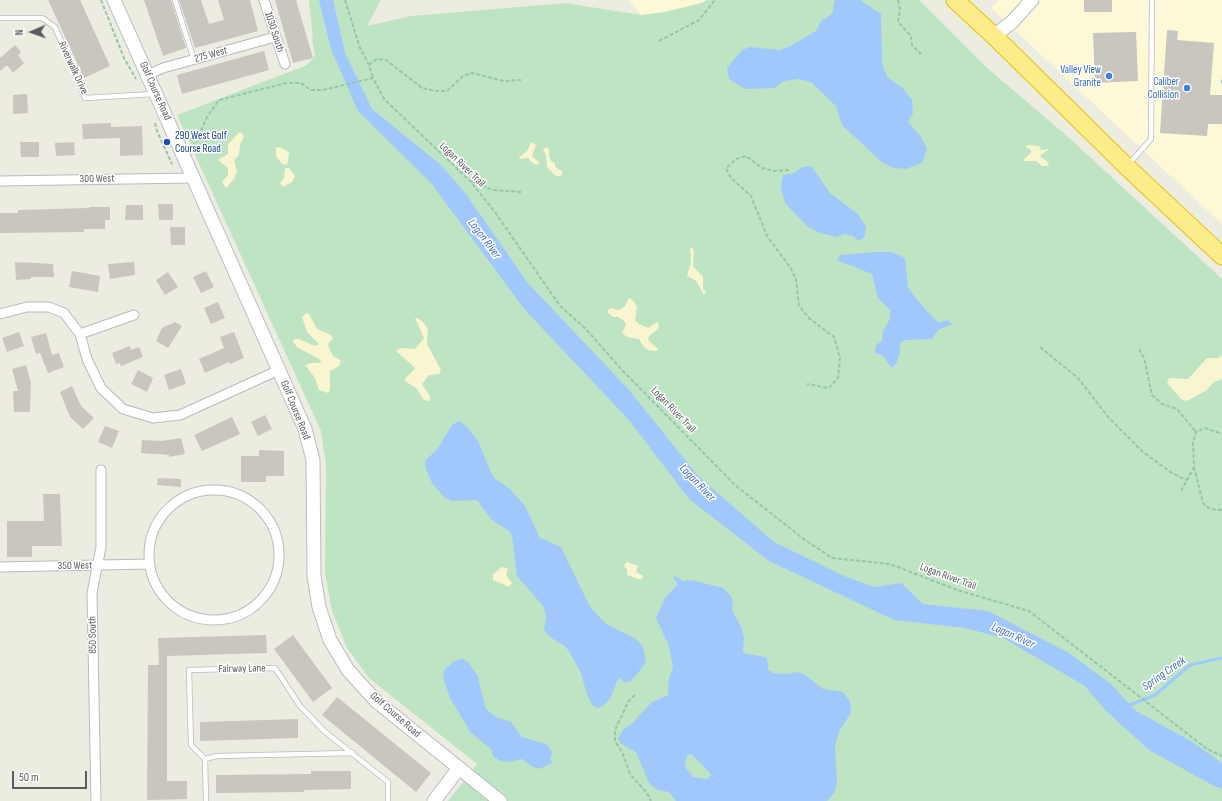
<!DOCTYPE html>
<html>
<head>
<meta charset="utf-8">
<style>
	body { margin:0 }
	#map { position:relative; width:1222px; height:801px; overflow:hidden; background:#edece1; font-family:"Sofia Sans Condensed",sans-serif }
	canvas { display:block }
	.north { position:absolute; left:12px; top:12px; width:40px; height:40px; -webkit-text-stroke:3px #fff; paint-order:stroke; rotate:268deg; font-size:11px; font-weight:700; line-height:16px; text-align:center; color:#5a5c62 }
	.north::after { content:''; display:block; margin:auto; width:14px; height:18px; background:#5a5c62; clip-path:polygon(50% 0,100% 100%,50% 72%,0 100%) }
	.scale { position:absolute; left:12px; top:771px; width:75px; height:18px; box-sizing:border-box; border:2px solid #5a5c62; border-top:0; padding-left:5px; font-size:12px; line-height:14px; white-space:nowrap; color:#5a5c62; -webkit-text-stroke:3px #fff; paint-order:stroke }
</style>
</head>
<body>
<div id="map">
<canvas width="1222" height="801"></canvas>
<div class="north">N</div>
<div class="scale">50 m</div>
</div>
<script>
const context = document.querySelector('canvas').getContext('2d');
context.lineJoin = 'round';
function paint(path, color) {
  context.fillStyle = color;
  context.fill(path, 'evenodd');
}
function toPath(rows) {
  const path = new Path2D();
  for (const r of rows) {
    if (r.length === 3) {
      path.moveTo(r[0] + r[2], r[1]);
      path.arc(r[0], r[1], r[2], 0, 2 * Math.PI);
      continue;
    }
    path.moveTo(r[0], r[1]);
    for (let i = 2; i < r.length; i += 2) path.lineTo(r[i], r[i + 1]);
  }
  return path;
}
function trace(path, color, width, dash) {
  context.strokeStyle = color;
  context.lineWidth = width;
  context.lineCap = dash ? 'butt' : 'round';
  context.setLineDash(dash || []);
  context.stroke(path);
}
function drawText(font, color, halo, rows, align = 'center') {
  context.font = font + ' "Sofia Sans Condensed",sans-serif';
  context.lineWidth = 3;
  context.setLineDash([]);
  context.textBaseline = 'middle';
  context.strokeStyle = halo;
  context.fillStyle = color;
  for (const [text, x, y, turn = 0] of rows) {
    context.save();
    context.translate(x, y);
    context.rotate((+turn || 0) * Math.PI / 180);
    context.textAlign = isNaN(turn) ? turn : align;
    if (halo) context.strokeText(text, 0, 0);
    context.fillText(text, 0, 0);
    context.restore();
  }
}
const commercial = toPath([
	[629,0,706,0,702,3,665,12,641,15],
	[999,0,1222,0,1222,224,991,8]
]);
const green = toPath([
	[309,0,381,0,367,26,411,16,565,3,641,15,665,12,702,3,706,0,919,0,985,66,1067,136,1222,279,1222,801,448,801,477,764,369,678,347,648,332,611,325,574,326,465,321,431,177,115,307,65,315,56,312,38,313,38]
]);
const sand = toPath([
	[239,132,242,133,244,137,240,144,239,155,234,160,237,171,234,179,226,188,222,182,228,175,228,168,218,160,228,154,228,145],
	[531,142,536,145,532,156,539,162,538,165,534,164,528,158,520,159,519,157,527,151],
	[1027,145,1039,146,1041,150,1050,149,1040,155,1042,158,1047,161,1049,166,1042,166,1036,161,1023,161,1024,159,1031,153,1031,150,1026,147],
	[276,147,282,148,289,152,288,162,286,165,282,164,276,156],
	[546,147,549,149,549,155,551,161,555,163,555,167,563,172,561,176,556,176,547,167,546,155,543,150],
	[285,168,289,168,295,176,292,182,283,187,280,183,284,178],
	[690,248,692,248,694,251,693,266,703,277,703,289,706,292,704,295,696,281,687,276,691,261],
	[629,298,633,300,637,307,635,320,639,324,648,328,657,322,659,326,658,329,649,336,648,340,658,349,656,351,648,350,643,346,639,339,627,337,622,333,626,324,623,320,618,317,613,317,607,312,610,308,619,310,625,306],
	[306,313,309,314,317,329,331,335,333,338,328,344,329,348,333,356,341,360,339,366,330,371,330,390,328,393,319,390,315,378,305,365,311,363,320,363,321,360,297,347,293,342,294,339,299,339,315,346,319,344,307,332,302,317],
	[415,318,418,318,423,322,428,329,427,344,441,370,439,374,429,375,422,384,431,398,429,401,424,400,416,388,405,381,405,378,413,371,415,368,396,351,400,348,415,349,424,338],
	[1222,355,1222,379,1214,382,1207,390,1187,401,1181,399,1168,384,1167,381,1170,378,1188,379,1207,358,1218,358],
	[627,562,638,566,636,572,643,576,641,580,627,575,627,570,624,565],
	[502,567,508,569,506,575,512,583,509,587,493,580,493,574]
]);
const water = toPath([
	[319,0,333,0,345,53,372,109,441,165,466,194,527,282,630,391,698,476,774,542,844,576,874,587,901,583,923,604,988,611,1069,653,1111,684,1136,711,1191,741,1222,763,1222,789,1214,786,1149,750,1105,710,1085,686,1003,638,965,628,894,620,769,561,689,499,629,420,525,310,431,183,358,111,331,49],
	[835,0,860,0,881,14,882,64,887,77,903,88,912,100,913,113,908,122,921,137,927,149,922,163,906,169,894,168,883,163,842,125,836,106,811,82,799,79,784,81,774,88,745,89,729,79,727,68,742,50,750,47,780,50,792,45,816,31,821,21,832,14],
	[811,166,830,193,858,214,866,227,864,238,858,241,853,236,845,234,837,237,820,233,807,226,785,203,781,187,783,175,794,173,802,167],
	[874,252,892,252,905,258,908,288,924,308,939,323,947,320,952,324,938,330,932,339,905,340,900,343,900,353,896,364,892,368,882,355,875,353,876,345,882,341,883,331,890,319,890,310,878,298,872,274,837,260,840,255],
	[459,421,468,428,478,441,493,477,511,490,525,506,540,538,561,547,590,607,606,624,636,639,643,646,646,663,631,681,624,682,619,677,610,699,603,706,598,708,593,706,587,695,581,673,570,653,565,646,553,639,544,630,546,615,543,606,517,576,512,536,509,531,492,520,477,500,452,501,444,497,432,483,425,467,425,461,438,448,452,425],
	[675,576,683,581,692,580,723,588,731,596,733,603,732,610,742,629,744,638,743,653,766,657,768,663,768,670,774,673,786,674,798,672,804,674,823,689,843,692,850,701,851,713,839,731,835,747,837,783,834,793,827,801,676,801,669,792,657,790,649,783,636,752,620,743,618,739,623,730,633,723,643,711,652,702,668,695,669,678,673,667,669,646,656,618,665,598,678,584,673,577],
	[691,754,711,774,710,777,706,779,693,777,686,768,685,761,688,755],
	[462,659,468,662,478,676,482,695,486,709,496,717,511,722,522,737,548,745,552,752,550,758,552,763,539,769,531,766,522,759,510,762,500,761,492,755,492,750,471,733,450,698,443,678,444,670,454,661]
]);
const stream = toPath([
	[1222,82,1222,81],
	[1127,706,1155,695,1190,665,1222,658]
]);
const building = toPath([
	[48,0,80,0,110,66,84,78],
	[144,0,171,0,186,48,163,56],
	[179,0,201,0,209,24,224,20,218,0,250,0,258,31,195,48],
	[275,0,296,0,313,58,293,63],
	[1084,0,1112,0,1112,12,1084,12],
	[1167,30,1178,31,1177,40,1214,43,1210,95,1222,95,1222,124,1208,124,1207,136,1160,133],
	[1136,32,1138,81,1095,83,1093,33],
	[15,45,21,52,18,55,24,63,13,73,7,65,0,71,0,58],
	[264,51,269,70,182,94,177,75],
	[27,94,28,113,13,114,13,95],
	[111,123,111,127,142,126,143,155,120,156,120,138,83,139,82,124],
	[20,142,39,142,39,157,21,157],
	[74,142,75,155,56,156,55,143],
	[158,204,173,204,173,220,159,220],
	[126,205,143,205,143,220,125,220],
	[89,207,110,207,110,220,105,220,105,229,84,229,84,232,0,233,0,213,18,213,18,210,89,208],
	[170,227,185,227,185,245,171,245],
	[15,262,53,264,54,277,31,277,31,279,16,280],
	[134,262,135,275,110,279,108,264],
	[72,271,100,276,98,292,69,287],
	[206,271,214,287,201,293,193,277],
	[168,272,178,287,165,295,156,280],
	[218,302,225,318,211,324,204,308],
	[175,322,182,326,168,348,156,341,162,328],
	[19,332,24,346,7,352,2,338],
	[234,332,244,358,230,364,229,362,205,373,199,359,224,348,220,337],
	[46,333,52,355,59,353,64,367,48,373,40,353,36,354,31,337],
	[130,346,131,350,139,347,143,357,121,366,120,363,116,364,112,353],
	[26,365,31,382,30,412,14,412,13,391,18,391,12,369],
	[181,369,186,384,169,390,164,375],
	[138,370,153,378,147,392,131,384],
	[72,386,81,406,94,418,83,429,70,417,60,392],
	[265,415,272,429,258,436,251,422],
	[232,417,240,434,202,451,194,435],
	[105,426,119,431,112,448,98,442],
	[181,438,185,454,169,457,169,455,141,453,142,440,162,441],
	[259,450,284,451,284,476,266,476,266,482,241,482,241,456,259,456],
	[158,478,181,479,181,487,157,485],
	[43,494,60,494,62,546,32,546,32,557,7,557,7,521,44,521],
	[266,635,267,653,167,656,167,781,187,781,187,799,147,800,148,665,159,665,158,638],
	[293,635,332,688,313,702,274,649],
	[337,697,431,773,416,792,322,715],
	[298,719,298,738,200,741,200,722],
	[311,771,351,771,351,789,304,790,304,792,216,793,216,775,311,774]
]);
const path = toPath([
	[101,0,124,58,136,79],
	[345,0,360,48,369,65,373,78],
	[898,0,900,10,898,22,911,36,912,45,921,54],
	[659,41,699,20,715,0],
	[369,65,377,59,386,60,422,88,437,91,447,91,463,76,472,73,504,81,521,80],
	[155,123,157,131,172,164],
	[192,146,196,142,207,117,219,100,286,83,301,83,311,90,323,90,373,78,384,99,470,181,495,212,560,306,585,328,622,370,735,485,805,540,832,558,890,564,957,590,1029,611,1207,749,1222,756],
	[789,170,774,171,762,168,746,156,736,159,726,168,731,178,751,196,767,236,790,267,796,279,799,306,810,319,834,337,840,358,838,378,829,388,807,384],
	[471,181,493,190,522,192],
	[1040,347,1078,378,1108,417,1143,452,1172,473,1186,480],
	[1139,349,1144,358,1152,395,1162,404,1177,409,1196,432],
	[1194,467,1203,503,1210,509,1222,510],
	[1181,491,1194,467,1193,442,1196,432,1205,428,1222,434],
	[635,695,628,702,615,730,615,741,622,752,630,774,647,793,651,801]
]);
const lane = toPath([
	[175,0,194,60],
	[0,18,42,18,55,27,85,98,154,94],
	[1129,164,1151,139,1152,0],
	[205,759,217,756,353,753],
	[206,801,205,759,191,745,189,670,275,668,300,706,324,731,388,782,388,801]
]);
const street = toPath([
	[264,0,285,64],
	[148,75,163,68,275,37],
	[0,181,193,178],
	[0,314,27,307,49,307,64,313,80,334,87,359,101,388,123,409,153,418,180,415,279,370],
	[80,334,134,315],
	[214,555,65],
	[0,567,149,564],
	[96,801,92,593,101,547,101,470]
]);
const secondary = toPath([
	[114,0,305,429,313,460,314,576,319,607,330,640,348,670,376,701,500,801],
	[994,36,1012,22,1032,0],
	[434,801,459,768]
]);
const highway = toPath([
	[955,0,994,36,1127,167,1222,256]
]);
const markers = [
	[1109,76,4,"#3f7fe0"],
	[1187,88,4,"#3f7fe0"],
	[167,142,4,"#1a4fb4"]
];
const streetNames = [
	["1030 South",274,32,72],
	["275 West",211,55,-16],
	["Riverwalk Drive",73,68,65],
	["Golf Course Road",155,91,66],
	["Logan River Trail",462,165,44],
	["300 West",97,179,-1],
	["Golf Course Road",295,410,68],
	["Logan River Trail",673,410,46],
	["350 West",75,566,-1],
	["Logan River Trail",948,577,20],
	["850 South",93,635,-91],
	["Fairway Lane",242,669,-1],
	["Golf Course Road",395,715,41]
];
const shopNames = [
	["Valley View",1101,70],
	["Granite",1101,83],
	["Caliber",1179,82],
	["Collision",1179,95]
];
const transitNames = [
	["290 West Golf",175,136],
	["Course Road",175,149]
];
const waterNames = [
	["Logan River",484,239,53],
	["Logan River",697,483,46],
	["Logan River",1013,636,24],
	["Spring Creek",1164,674,-35]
];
paint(commercial, '#fdf9d6');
paint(green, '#bee4c3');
paint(sand, '#f9f5d0');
paint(water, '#a1c8fd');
trace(stream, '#a1c8fd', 3);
paint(building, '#c8c6bf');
trace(lane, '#b9bac0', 6);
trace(street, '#b9bac0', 11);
trace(secondary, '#babcc3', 15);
trace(highway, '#e9c205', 19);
trace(path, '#97c5aa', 2, [4, 2]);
trace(lane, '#fff', 4.5);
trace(street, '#fff', 9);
trace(secondary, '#fff', 13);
trace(highway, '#fbee8a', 17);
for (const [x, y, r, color] of markers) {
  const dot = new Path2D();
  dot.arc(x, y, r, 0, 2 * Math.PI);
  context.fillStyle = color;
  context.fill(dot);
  trace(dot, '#fff', 1.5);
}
drawText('11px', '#5a5c62', '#fff', streetNames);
drawText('11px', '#366cbe', '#fff', shopNames, 'right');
drawText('11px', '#164399', '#fff', transitNames, 'left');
drawText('italic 12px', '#446fc0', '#fff', waterNames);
</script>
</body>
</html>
